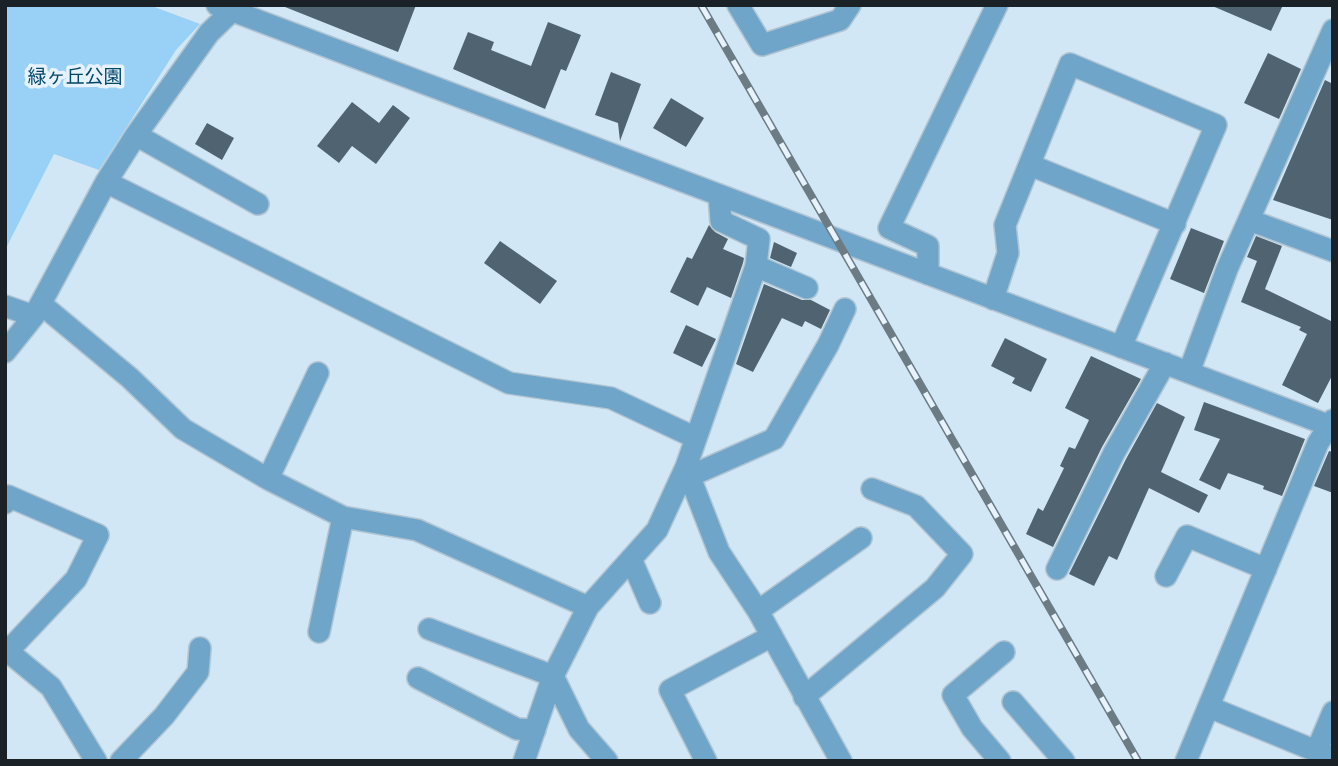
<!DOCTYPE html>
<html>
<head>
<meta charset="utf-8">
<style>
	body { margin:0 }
	#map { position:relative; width:1338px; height:766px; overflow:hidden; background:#d1e7f6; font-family:"Golos Text",sans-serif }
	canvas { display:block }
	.frame { position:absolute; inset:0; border:7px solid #1a2227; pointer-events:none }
</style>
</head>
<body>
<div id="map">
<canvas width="1338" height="766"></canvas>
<div class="frame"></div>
</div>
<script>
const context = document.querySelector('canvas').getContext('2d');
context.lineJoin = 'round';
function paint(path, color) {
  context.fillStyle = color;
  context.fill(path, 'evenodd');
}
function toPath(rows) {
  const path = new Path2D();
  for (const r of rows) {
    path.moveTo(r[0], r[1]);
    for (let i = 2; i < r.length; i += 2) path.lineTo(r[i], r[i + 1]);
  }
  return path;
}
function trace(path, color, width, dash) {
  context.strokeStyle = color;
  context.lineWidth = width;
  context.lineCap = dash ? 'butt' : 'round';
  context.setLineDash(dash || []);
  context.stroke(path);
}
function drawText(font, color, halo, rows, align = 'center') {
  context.font = font + ' "Golos Text","Noto Sans JP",sans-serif';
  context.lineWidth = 7;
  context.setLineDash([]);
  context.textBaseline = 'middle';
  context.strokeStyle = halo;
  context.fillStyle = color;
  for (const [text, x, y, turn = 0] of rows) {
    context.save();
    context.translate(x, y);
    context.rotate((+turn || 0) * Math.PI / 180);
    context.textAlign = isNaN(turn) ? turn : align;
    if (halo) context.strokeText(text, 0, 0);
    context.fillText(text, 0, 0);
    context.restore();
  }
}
const green = toPath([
	[5,5,149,5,200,24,176,50,99,170,54,154,5,250]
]);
const building = toPath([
	[280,5,416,5,398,52],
	[1210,5,1283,5,1271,31],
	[548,22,581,35,566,71,561,69,545,109,453,69,468,32,494,42,491,50,531,66],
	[1268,53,1301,69,1279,119,1244,103],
	[611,72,641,84,620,141,618,123,595,115],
	[1325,80,1333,84,1333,220,1273,200],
	[671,98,704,118,686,147,653,128],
	[352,102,379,123,393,105,410,118,376,164,352,146,339,163,317,146],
	[207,123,234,138,222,160,195,144],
	[709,225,715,232,728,239,723,249,744,258,743,263,731,298,707,287,698,306,670,292,687,257,692,259],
	[1191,228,1224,241,1204,293,1170,279],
	[1256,236,1282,246,1265,289,1333,322,1333,374,1318,403,1282,385,1307,334,1299,330,1301,327,1241,302,1257,261,1247,257],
	[500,241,557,281,540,304,484,263],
	[774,242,797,253,791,267,770,258],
	[764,284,802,300,811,300,830,310,821,329,805,321,802,327,782,318,753,372,736,364],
	[686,325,716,339,702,367,673,353],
	[1005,338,1047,359,1031,392,1012,383,1015,378,991,366],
	[1091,356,1141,379,1102,447,1053,547,1026,534,1038,508,1043,511,1064,468,1060,466,1069,447,1075,449,1089,420,1065,408],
	[1204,402,1305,439,1282,496,1263,489,1264,486,1228,473,1220,490,1199,480,1220,439,1194,430],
	[1157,403,1185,417,1161,472,1208,495,1199,513,1149,488,1117,560,1109,556,1094,586,1069,574,1126,459],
	[1329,451,1333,452,1333,493,1314,486]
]);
const minor = toPath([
	[217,5,1333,427],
	[738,5,762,45,840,20,850,5],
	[136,135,258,204],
	[1030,165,1175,224],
	[106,182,509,383,611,398,696,438],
	[1249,220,1333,251],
	[756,266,807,288],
	[928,274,928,246,889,228,997,5],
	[993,299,1008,253,1005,225,1070,64,1216,125,1121,347],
	[41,304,130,378,183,429,268,479,343,517,417,530,588,607],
	[5,306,34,316],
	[5,352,34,316,106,182,136,135,209,33,238,5],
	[1189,372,1227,269,1333,30],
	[686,467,719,552,758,611,841,761],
	[690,476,774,439,828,345,845,309],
	[268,479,318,373],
	[5,503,8,496,98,535,76,579,8,651],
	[631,559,650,603],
	[1057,569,1114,453,1165,363],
	[1166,576,1187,536,1266,569],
	[758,611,861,538],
	[429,629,553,676,579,729,607,761],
	[319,632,343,517],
	[5,649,51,687,96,761],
	[418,678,517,729,535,730],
	[804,697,935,588,962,554,916,506,872,489],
	[1013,702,1064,761],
	[1209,707,1333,758],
	[1316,752,1333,712],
	[121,761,164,716,198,672,200,648],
	[524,761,553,676,588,607,657,530,686,467,756,266,759,239,721,221,719,195],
	[706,761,670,690,772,636],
	[1000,761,972,728,953,695,1004,652],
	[1186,761,1318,443,1333,420]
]);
const rail = toPath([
	[701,5,1138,761]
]);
const parkNames = [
	["緑ヶ丘公園",75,77]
];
paint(green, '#99d0f6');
paint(building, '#506370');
trace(minor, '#b0c4d1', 24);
trace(minor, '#70a5ca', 21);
trace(rail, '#6c7b84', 8);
trace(rail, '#e6f2fc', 5, [16]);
drawText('19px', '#00466a', '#e6f2fc', parkNames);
</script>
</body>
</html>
